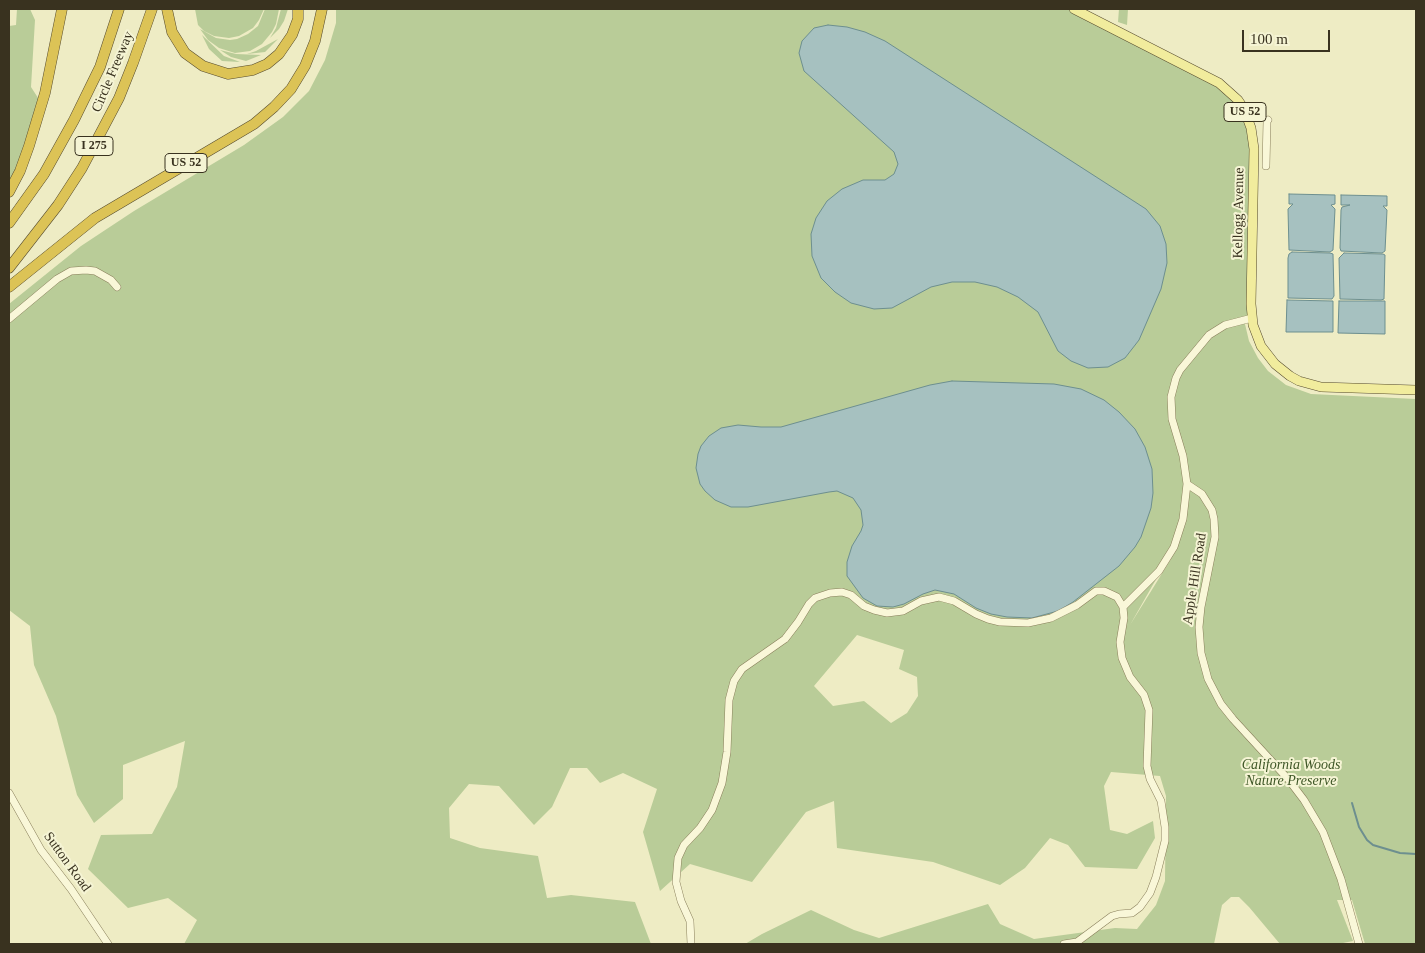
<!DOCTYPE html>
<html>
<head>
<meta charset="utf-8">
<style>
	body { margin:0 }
	#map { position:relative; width:1425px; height:953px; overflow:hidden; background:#eeecc4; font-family:"Times New Roman",serif }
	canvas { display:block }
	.frame { position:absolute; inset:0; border:10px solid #39321f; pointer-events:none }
	.scale { position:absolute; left:1242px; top:30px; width:88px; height:22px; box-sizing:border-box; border:2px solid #39321f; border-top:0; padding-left:6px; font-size:15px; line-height:18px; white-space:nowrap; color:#39321f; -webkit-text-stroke:4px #f5f4d4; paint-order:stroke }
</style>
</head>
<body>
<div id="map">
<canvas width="1425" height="953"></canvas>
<div class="frame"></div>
<div class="scale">100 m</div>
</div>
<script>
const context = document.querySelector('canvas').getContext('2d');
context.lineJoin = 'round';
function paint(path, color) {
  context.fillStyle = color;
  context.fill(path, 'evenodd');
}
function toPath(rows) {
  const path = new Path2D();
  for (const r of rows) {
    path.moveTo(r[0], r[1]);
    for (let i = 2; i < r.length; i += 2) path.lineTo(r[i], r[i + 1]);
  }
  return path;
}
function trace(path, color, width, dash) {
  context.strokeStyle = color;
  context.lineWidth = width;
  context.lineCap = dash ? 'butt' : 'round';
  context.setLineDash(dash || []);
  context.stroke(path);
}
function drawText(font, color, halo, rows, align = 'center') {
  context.font = font + ' "Times New Roman",serif';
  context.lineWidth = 4;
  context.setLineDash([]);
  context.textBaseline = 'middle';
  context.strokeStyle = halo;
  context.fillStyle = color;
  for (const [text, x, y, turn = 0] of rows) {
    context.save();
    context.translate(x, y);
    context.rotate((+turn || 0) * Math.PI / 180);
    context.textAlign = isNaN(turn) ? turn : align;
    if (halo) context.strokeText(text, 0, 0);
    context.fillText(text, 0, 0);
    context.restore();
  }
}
const green = toPath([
	[17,9,30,9,35,20,31,87,42,104,9,192,9,26,16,25],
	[195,9,264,9,259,20,253,28,239,36,229,38,214,36,204,31,198,25],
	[265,9,279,9,276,24,272,32,262,44,250,51,235,53,219,48,208,40,200,29,216,38,230,40,237,39,248,34,258,26],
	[281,9,288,9,284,21,279,29,263,45,270,38,276,28],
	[336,9,1074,9,1226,88,1251,128,1252,318,1244,320,1249,341,1258,358,1268,371,1286,385,1311,394,1416,399,1416,944,1365,944,1352,900,1337,900,1353,941,1338,944,1280,944,1249,907,1239,897,1231,897,1222,905,1214,944,745,944,762,934,811,910,854,930,879,938,988,904,1000,924,1034,939,1115,928,1137,929,1156,905,1165,881,1166,796,1160,776,1111,772,1104,786,1110,830,1127,834,1153,821,1155,838,1137,869,1085,867,1068,845,1050,838,1025,868,1000,885,933,862,837,848,834,801,806,812,752,882,690,864,660,891,643,832,657,789,623,773,600,783,587,768,570,768,552,807,534,825,499,786,469,784,449,808,450,838,480,848,538,856,547,898,571,895,635,902,651,944,184,944,197,920,168,898,128,908,88,869,101,835,152,834,177,787,185,741,123,765,123,799,94,823,77,795,56,716,34,665,30,626,9,610,9,304,81,246,134,211,244,145,283,117,309,91,325,60,336,23],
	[1171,553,1171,559,1130,625],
	[857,635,904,650,899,669,917,677,918,696,907,713,891,723,864,701,833,706,814,686],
	[1119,9,1128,9,1127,25,1118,22],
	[202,35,224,56,240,62,222,61,209,49],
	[278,39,265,52,247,54,256,51],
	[220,50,236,54,261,55,246,61,231,57]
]);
const water = toPath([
	[828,25,847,27,865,32,885,41,1146,209,1160,226,1166,244,1167,263,1161,289,1139,340,1125,358,1108,367,1088,368,1071,361,1058,351,1038,312,1018,297,997,287,975,282,952,282,931,287,892,308,874,309,851,303,835,292,821,278,812,256,811,234,816,218,827,201,842,189,863,180,885,180,894,174,898,164,894,152,804,71,799,53,802,41,814,28,828,25],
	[1289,194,1335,195,1335,204,1331,205,1335,209,1333,250,1330,252,1289,250,1288,209,1293,204,1289,204,1289,194],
	[1341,195,1387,196,1387,206,1383,206,1387,210,1385,251,1382,253,1341,251,1340,248,1341,210,1342,207,1350,205,1341,205,1341,195],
	[1292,252,1330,253,1333,254,1334,296,1332,299,1288,298,1288,258,1289,254,1292,252],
	[1344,253,1383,254,1385,255,1384,299,1381,300,1340,299,1339,258,1344,253],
	[1287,300,1333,301,1333,332,1286,332,1287,300],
	[1339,301,1385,301,1385,334,1338,333,1339,301],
	[952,381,1054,384,1081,389,1104,400,1119,412,1135,429,1145,447,1152,469,1153,493,1151,508,1141,537,1135,547,1119,566,1073,602,1058,611,1032,618,1007,617,991,614,976,608,954,594,935,590,923,594,904,604,893,607,877,606,863,598,847,576,847,562,852,546,861,531,863,525,861,510,853,498,837,491,829,492,748,507,731,507,715,500,705,491,700,484,696,468,698,454,701,446,709,436,721,428,738,425,761,427,781,427,930,385,952,381]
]);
const stream = toPath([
	[1352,803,1359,827,1367,840,1373,845,1400,853,1416,854]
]);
const minor = toPath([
	[1266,166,1267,121,1268,120],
	[1252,318,1225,325,1209,335,1180,370,1176,378,1171,397,1172,419,1183,456,1187,484,1202,494,1212,510,1214,519,1215,537,1201,607,1199,627,1201,653,1208,679,1221,704,1233,719,1288,779,1304,800,1323,832,1341,879,1359,944],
	[9,319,57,279,71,271,86,270,95,271,111,280,117,287],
	[1123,607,1159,571,1174,547,1183,519,1187,484],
	[9,793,41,850,71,889,108,944],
	[691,944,690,921,681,901,676,882,678,858,684,845,700,828,712,810,722,783,727,752,729,700,734,681,742,669,785,639,798,622,809,604,815,598,830,593,842,592,851,595,864,606,874,610,887,613,903,611,921,601,939,597,954,601,976,614,988,619,1000,622,1028,623,1051,618,1077,605,1096,591,1104,591,1117,597,1123,607,1124,618,1120,642,1122,658,1130,677,1144,695,1149,710,1147,766,1150,779,1161,801,1165,827,1165,841,1156,877,1150,893,1140,907,1132,913,1119,914,1112,916,1077,942,1064,944]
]);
const major = toPath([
	[1074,9,1219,83,1238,100,1244,109,1251,128,1254,149,1251,304,1253,325,1261,346,1275,364,1290,376,1299,381,1321,387,1416,390]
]);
const highway = toPath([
	[167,9,172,32,185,53,203,66,228,74,253,70,267,64,279,54,292,35,298,19,298,9],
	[9,192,20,171,29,146,45,93,62,9],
	[9,223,44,174,74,120,100,67,119,9],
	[9,268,58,205,82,168,119,98,133,63,152,9],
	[9,287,95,218,254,124,274,107,291,89,305,66,315,41,322,9]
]);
const shields = [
	[1245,112,42],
	[94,146,38],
	[186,163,42]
];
const shieldNames = [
	["US 52",1245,112],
	["I 275",94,146],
	["US 52",186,163]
];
const streetNames = [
	["Circle Freeway",113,72,-67],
	["Kellogg Avenue",1239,213,-89],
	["Apple Hill Road",1195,579,-81],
	["Sutton Road",67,862,54]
];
const parkNames = [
	["California Woods",1291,765],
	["Nature Preserve",1291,781]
];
paint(green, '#b9cc98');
paint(water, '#a6c1c0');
trace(water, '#6d8f8f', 1);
trace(stream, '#6d8f8f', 2);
trace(minor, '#897f5b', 8);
trace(major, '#564b2f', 10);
trace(highway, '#564b2f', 11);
trace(minor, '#f9f7d8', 7);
trace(major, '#f1ec9d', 9);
trace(highway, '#dcc356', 10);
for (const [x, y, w] of shields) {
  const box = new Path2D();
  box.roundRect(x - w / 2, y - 9.5, w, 19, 4);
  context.fillStyle = '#f5f4d4';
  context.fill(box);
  trace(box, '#39321f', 1);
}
drawText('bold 12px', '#39321f', null, shieldNames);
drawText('14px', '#39321f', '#f5f4d4', streetNames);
drawText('italic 14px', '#3d5525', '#f5f4d4', parkNames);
</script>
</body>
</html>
